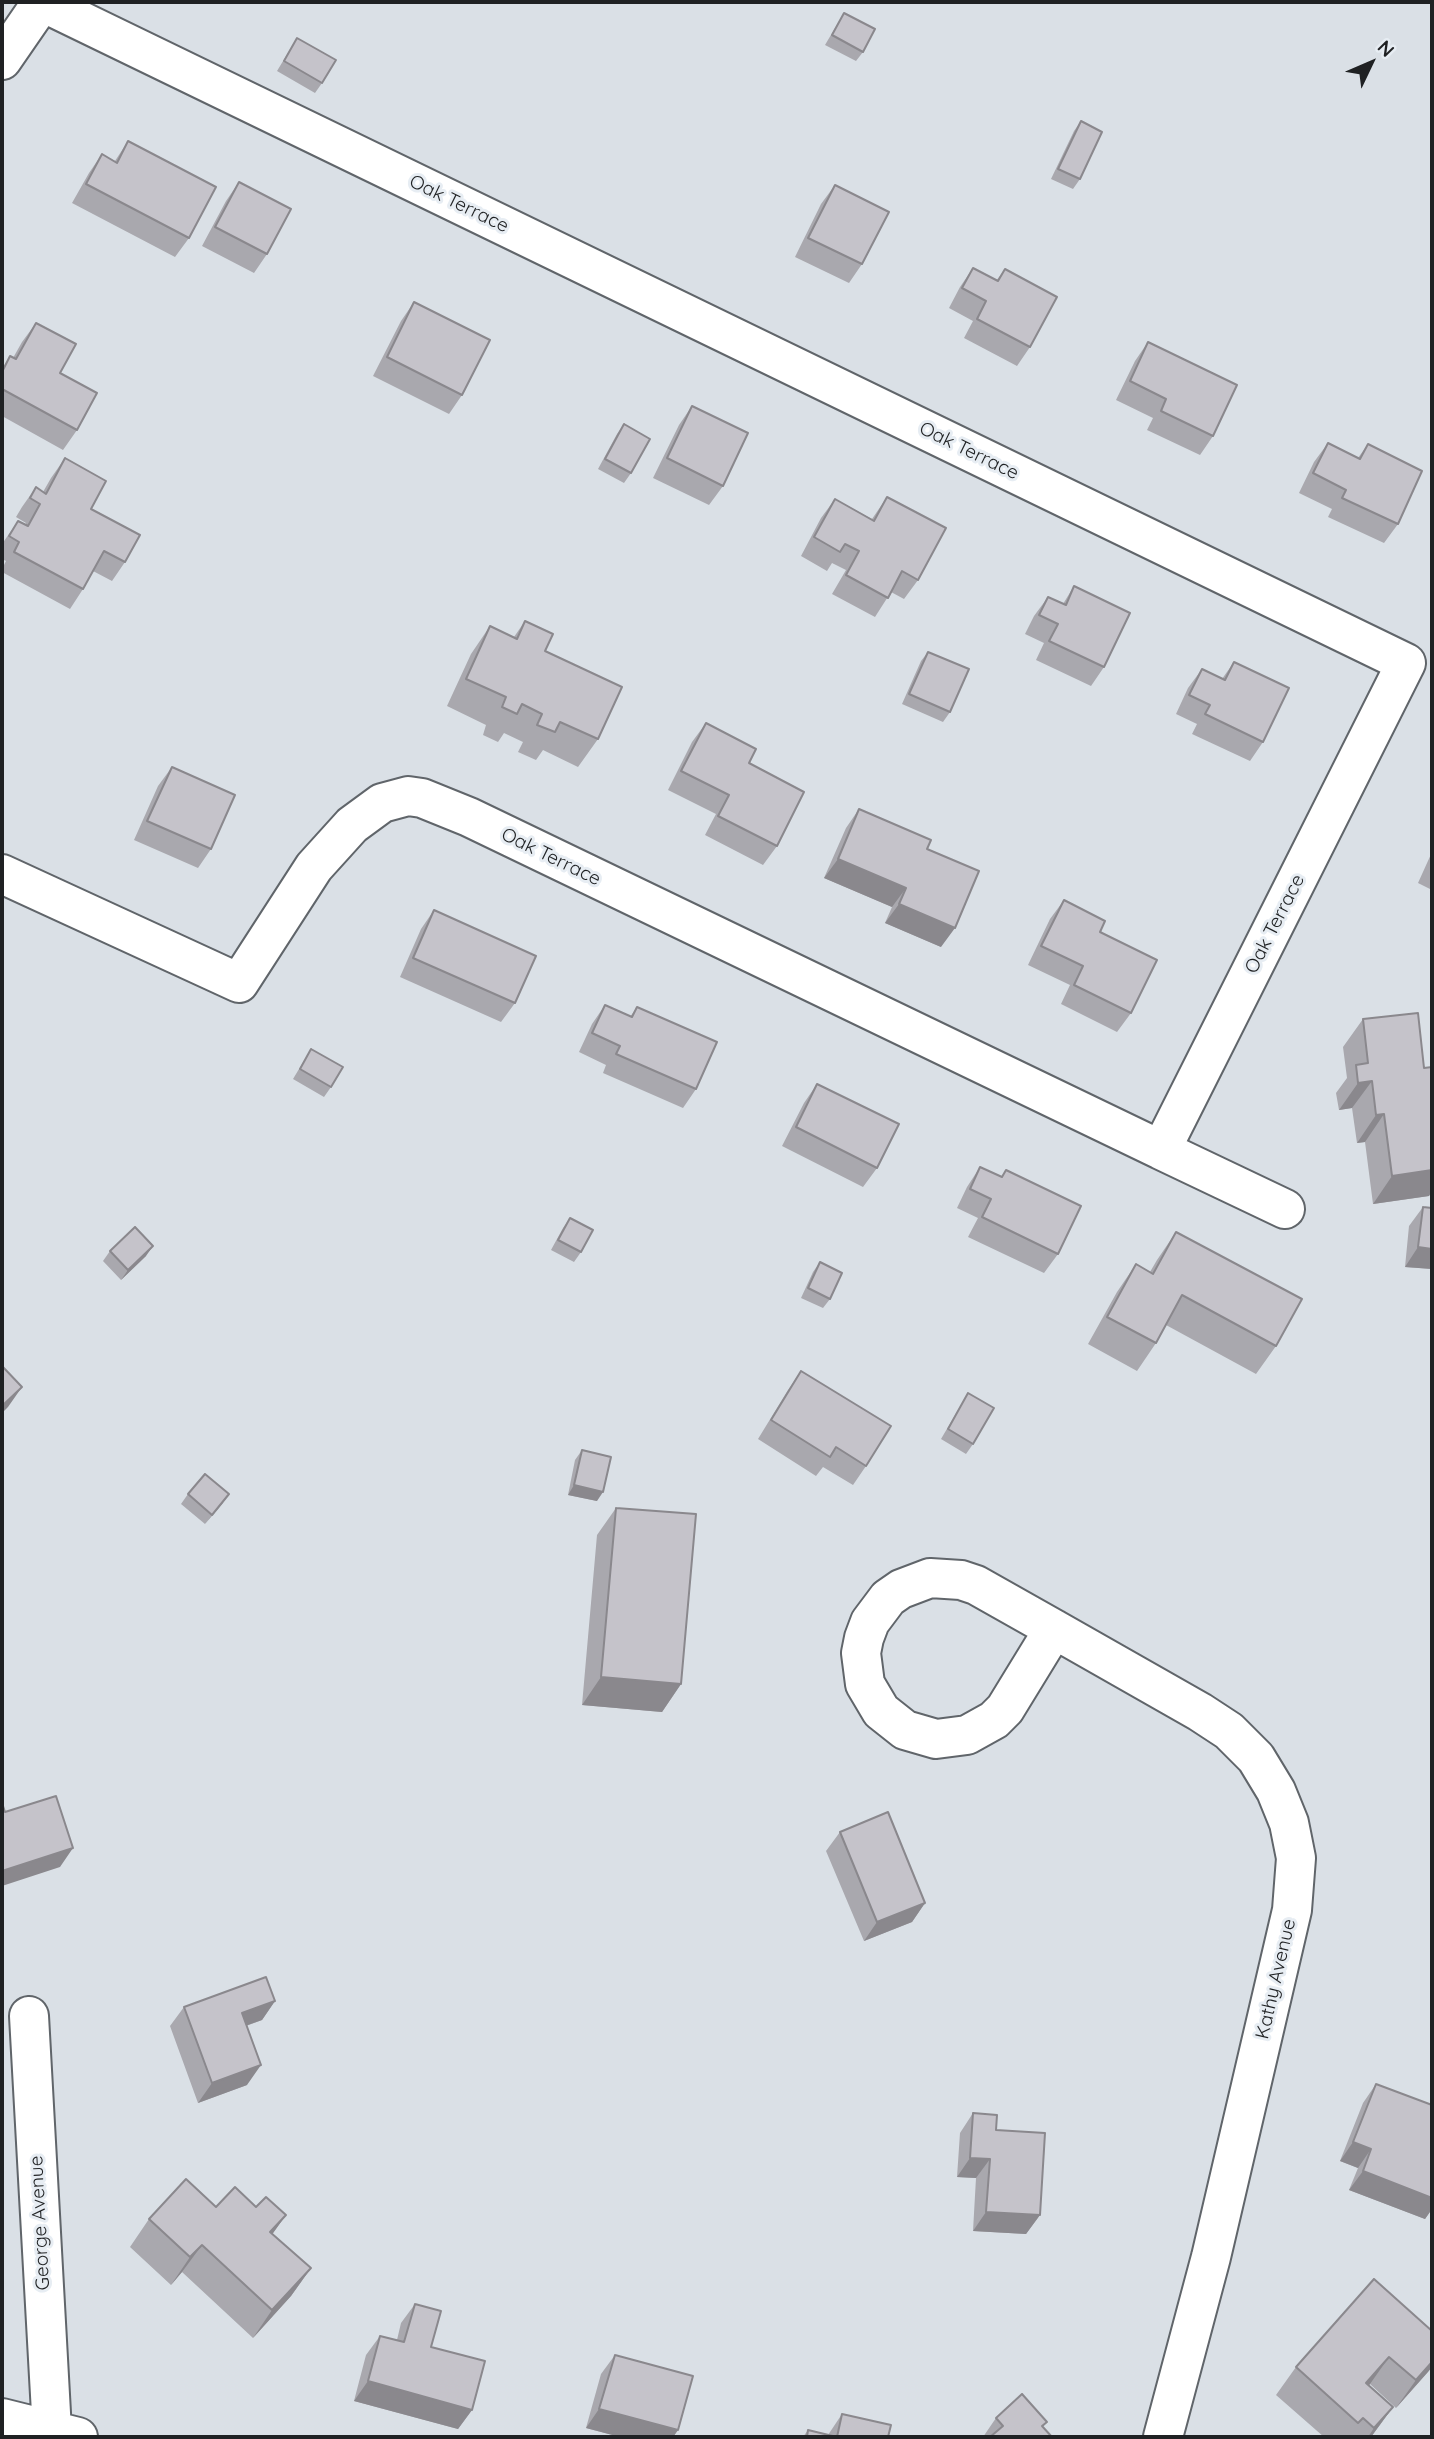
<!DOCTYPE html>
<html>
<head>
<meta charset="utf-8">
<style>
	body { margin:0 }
	#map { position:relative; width:1434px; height:2439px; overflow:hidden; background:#dae0e6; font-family:Quicksand,sans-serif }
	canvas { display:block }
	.frame { position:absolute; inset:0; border:4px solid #1f2123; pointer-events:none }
	.north { position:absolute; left:1336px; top:28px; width:70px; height:70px; -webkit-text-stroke:5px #e7edf3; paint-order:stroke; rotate:46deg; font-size:19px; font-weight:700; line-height:28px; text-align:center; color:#1f2123 }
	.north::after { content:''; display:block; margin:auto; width:24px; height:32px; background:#1f2123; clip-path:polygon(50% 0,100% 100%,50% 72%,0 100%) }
</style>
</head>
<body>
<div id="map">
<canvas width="1434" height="2439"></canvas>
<div class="frame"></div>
<div class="north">N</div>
</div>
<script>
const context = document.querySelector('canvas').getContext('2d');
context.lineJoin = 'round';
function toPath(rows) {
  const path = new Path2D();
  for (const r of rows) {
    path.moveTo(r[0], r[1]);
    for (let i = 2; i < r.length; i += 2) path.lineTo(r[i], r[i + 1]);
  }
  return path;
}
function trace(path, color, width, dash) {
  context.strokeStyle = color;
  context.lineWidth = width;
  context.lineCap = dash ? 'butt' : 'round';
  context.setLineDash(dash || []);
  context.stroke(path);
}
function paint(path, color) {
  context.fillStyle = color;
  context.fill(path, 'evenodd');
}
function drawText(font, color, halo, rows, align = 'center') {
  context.font = font + ' Quicksand,sans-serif';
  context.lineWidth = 6;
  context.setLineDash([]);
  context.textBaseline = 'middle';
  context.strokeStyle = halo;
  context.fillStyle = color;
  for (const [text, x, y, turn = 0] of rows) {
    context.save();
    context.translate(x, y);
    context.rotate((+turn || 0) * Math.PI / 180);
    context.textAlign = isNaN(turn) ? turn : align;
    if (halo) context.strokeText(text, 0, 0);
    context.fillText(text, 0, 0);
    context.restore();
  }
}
const minor = toPath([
	[2,874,239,983,314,867,352,825,382,803,408,796,422,798,469,817,1161,1150,1406,663,42,2],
	[1161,1150,1285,1209],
	[1054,1629,1005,1709,994,1720,967,1735,936,1739,905,1730,881,1711,865,1684,861,1653,864,1638,870,1622,888,1598,901,1589,930,1578,961,1580,976,1585,1054,1629,1200,1712,1229,1731,1256,1758,1276,1791,1289,1823,1296,1858,1292,1910,1211,2257,1163,2437],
	[29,2016,52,2431],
	[2,2418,78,2437]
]);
const secondary = toPath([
	[2,60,42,2]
]);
const wall = toPath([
	[844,13,863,52,856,61,825,45,838,23],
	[297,38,322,83,315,93,277,71],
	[1081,121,1080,179,1073,189,1051,179,1074,131],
	[128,141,189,238,175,257,72,203,89,173,102,154,115,161],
	[239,182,267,254,254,273,202,246,226,201],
	[835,185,862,264,849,283,795,257,821,204],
	[973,268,996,281,1005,269,1030,347,1017,366,964,338,973,321,949,308,960,287],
	[414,302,462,395,449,414,373,376,401,321],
	[36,323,60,373,77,430,63,450,2,416,2,369,10,356,13,358,22,342],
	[1148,342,1213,436,1200,455,1147,430,1153,418,1116,400,1135,361],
	[692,406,723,486,709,505,653,478,679,425],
	[624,424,631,473,624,483,598,469,617,434],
	[1328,443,1358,458,1368,444,1398,524,1384,543,1328,517,1332,509,1299,493,1314,462],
	[65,458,91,509,125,562,112,581,93,571,83,589,70,609,2,572,2,569,6,561,2,559,2,544,18,521,25,525,26,523,16,517,22,507,36,487,43,492,51,478],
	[887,497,918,580,904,599,891,592,875,617,832,594,846,570,832,563,827,571,801,556,821,518,835,499,872,519],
	[1074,586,1104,667,1091,686,1036,660,1044,643,1025,634,1034,616,1048,597,1063,604],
	[525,621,545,651,598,739,578,767,543,750,536,760,518,752,523,742,504,733,498,742,483,735,486,725,447,706,471,654,490,626,514,637],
	[928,652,950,712,943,722,902,704,921,661],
	[1234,662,1263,742,1250,761,1192,734,1197,724,1176,714,1188,688,1202,669,1222,679],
	[706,723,749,763,777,846,763,865,705,835,716,814,668,790,692,742],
	[172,767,211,849,198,868,134,840,158,786],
	[859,809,927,849,941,947,885,923,892,907,824,878,846,828],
	[1432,852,1432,890,1418,883],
	[1064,900,1100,932,1131,1013,1117,1032,1061,1004,1070,985,1028,965,1050,919],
	[434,910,515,1003,501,1022,400,977,421,929],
	[605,1005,630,1017,637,1007,696,1089,683,1108,603,1073,606,1065,579,1052,592,1024],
	[1363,1019,1424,1068,1432,1067,1432,1191,1429,1196,1373,1204,1365,1142,1357,1143,1352,1108,1339,1110,1336,1093,1347,1078,1343,1047],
	[311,1049,331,1087,324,1097,293,1079],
	[817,1084,877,1168,863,1187,782,1146,804,1103],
	[980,1167,1001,1177,1006,1170,1058,1254,1044,1273,968,1237,978,1218,957,1208,967,1187],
	[1423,1207,1432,1208,1432,1269,1405,1267,1409,1226],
	[570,1218,581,1252,574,1262,551,1250,563,1228],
	[1176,1232,1276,1346,1256,1374,1166,1325,1156,1343,1137,1371,1088,1344,1117,1292,1136,1264,1150,1272,1157,1260],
	[110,1251,146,1256,121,1280,103,1261],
	[820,1262,830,1299,823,1308,801,1298,813,1272],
	[801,1371,866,1466,853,1485,823,1467,816,1476,758,1439,788,1390],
	[968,1393,973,1444,966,1454,941,1439],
	[582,1450,597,1501,568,1495,575,1460],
	[188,1494,229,1494,205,1524,181,1504],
	[616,1508,681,1684,662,1712,582,1705,597,1535],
	[840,1832,925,1903,912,1922,864,1941,826,1851],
	[275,2001,262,2020,246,2026,247,2085,198,2103,170,2026,184,2007],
	[1376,2084,1432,2105,1432,2209,1425,2219,1349,2190,1358,2168,1340,2161,1363,2103],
	[973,2113,996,2130,1040,2215,1026,2234,973,2231,976,2178,957,2177,960,2133],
	[216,2207,256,2207,286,2215,272,2234,311,2268,291,2296,253,2338,182,2272,171,2285,130,2247,149,2219],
	[415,2304,431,2347,472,2410,458,2429,354,2401,366,2355,380,2336,397,2340,401,2323],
	[1432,2331,1432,2367,1396,2408,1370,2384,1369,2385,1393,2407,1371,2437,1324,2437,1276,2395,1296,2367],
	[615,2355,678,2430,673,2437,620,2437,586,2428,601,2374],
	[842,2414,888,2437,803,2437,808,2430,828,2435],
	[996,2418,1047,2422,1043,2427,1052,2437,983,2437]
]);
const shadedWall = toPath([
	[838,859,906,888,892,907,824,878],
	[899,904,955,928,941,947,885,923],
	[1372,1081,1352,1108,1339,1110,1358,1083],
	[1384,1114,1365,1142,1357,1143,1376,1115],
	[1432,1167,1432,1191,1429,1196,1373,1204,1392,1176],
	[153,1246,146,1256,121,1280,128,1270],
	[1418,1247,1432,1249,1432,1269,1405,1267],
	[22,1387,8,1407,2,1413,2,1406],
	[574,1485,603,1492,597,1501,568,1495],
	[229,1494,222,1504,205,1524,212,1515],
	[601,1677,681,1684,662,1712,582,1705],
	[73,1848,60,1867,2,1886,2,1871],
	[925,1903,912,1922,864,1941,877,1922],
	[275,2001,262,2020,228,2032,242,2013],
	[261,2065,247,2085,198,2103,212,2083],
	[1353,2142,1371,2149,1358,2168,1340,2161],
	[970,2158,990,2159,976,2178,957,2177],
	[1363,2171,1432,2198,1432,2209,1425,2219,1349,2190],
	[986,2212,1040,2215,1026,2234,973,2231],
	[286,2215,266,2243,270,2232],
	[202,2245,182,2272,171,2285,190,2257],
	[311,2268,291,2296,253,2338,272,2310],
	[1389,2357,1370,2384,1347,2410,1366,2383],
	[1432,2362,1432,2367,1428,2372,1396,2408,1416,2380],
	[368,2381,472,2410,458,2429,354,2401],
	[1393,2407,1371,2437,1368,2437,1374,2428],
	[599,2409,678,2430,673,2437,620,2437,586,2428]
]);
const building = toPath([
	[844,13,875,29,863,52,832,35,844,13],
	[297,38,336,60,322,83,284,61,297,38],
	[1081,121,1102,132,1080,179,1058,169,1081,121],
	[128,141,216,187,189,238,86,184,102,154,117,163,128,141],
	[239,182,291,209,267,254,215,227,239,182],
	[835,185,889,212,862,264,808,238,835,185],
	[973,268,998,281,1005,269,1057,297,1030,347,977,319,986,301,962,288,973,268],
	[414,302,490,340,462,395,387,357,414,302],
	[36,323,76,344,60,373,97,393,77,430,2,389,2,372,10,356,16,359,36,323],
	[1148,342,1237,385,1213,436,1161,411,1166,399,1130,381,1148,342],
	[692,406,748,433,723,486,667,458,692,406],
	[624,424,650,439,631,473,605,459,624,424],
	[1328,443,1360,459,1368,444,1422,471,1398,524,1342,498,1346,490,1313,473,1328,443],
	[65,458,106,481,91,509,140,535,125,562,104,551,83,589,14,552,19,542,9,536,18,521,28,526,40,504,30,498,36,487,46,494,65,458],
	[887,497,946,528,918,580,902,571,888,598,846,575,859,551,845,544,840,552,814,537,835,499,874,521,887,497],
	[1074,586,1130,613,1104,667,1049,641,1058,624,1039,615,1048,597,1066,605,1074,586],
	[525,621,553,634,545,651,622,687,598,739,560,722,555,732,537,725,542,714,522,704,517,714,502,707,506,697,466,679,490,626,517,639,525,621],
	[928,652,969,669,950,712,909,694,928,652],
	[1234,662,1289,688,1263,742,1205,714,1210,705,1189,695,1202,669,1225,680,1234,662],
	[706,723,756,749,749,763,804,792,777,846,718,816,729,795,681,771,706,723],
	[172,767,235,795,211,849,147,821,172,767],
	[859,809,931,840,927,849,979,871,955,928,899,904,906,888,838,859,859,809],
	[1064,900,1105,921,1100,932,1157,960,1131,1013,1074,985,1083,966,1041,946,1064,900],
	[434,910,536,956,515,1003,413,958,434,910],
	[605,1005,632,1017,637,1007,717,1042,696,1089,616,1054,620,1046,592,1033,605,1005],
	[1418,1013,1424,1068,1432,1067,1432,1170,1392,1176,1384,1114,1376,1115,1372,1081,1358,1083,1356,1065,1368,1063,1363,1019,1418,1013],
	[311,1049,343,1067,331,1087,300,1069,311,1049],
	[817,1084,899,1124,877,1168,796,1127,817,1084],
	[980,1167,1002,1177,1006,1170,1081,1206,1058,1254,982,1217,991,1199,970,1189,980,1167],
	[1423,1207,1432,1208,1432,1249,1418,1247,1423,1207],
	[570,1218,593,1230,581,1252,558,1240,570,1218],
	[135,1227,153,1246,128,1270,110,1251,135,1227],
	[1176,1232,1302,1299,1276,1346,1182,1295,1156,1343,1107,1317,1136,1264,1153,1274,1176,1232],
	[820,1262,842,1273,830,1299,808,1288,820,1262],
	[2,1366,22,1387,2,1406,2,1366],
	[801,1371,891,1426,866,1466,836,1447,830,1457,771,1420,801,1371],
	[968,1393,994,1408,973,1444,948,1429,968,1393],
	[582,1450,611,1457,603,1492,574,1485,582,1450],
	[205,1474,229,1494,212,1515,188,1494,205,1474],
	[616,1508,696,1514,681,1684,601,1677,616,1508],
	[56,1796,73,1848,2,1871,2,1803,5,1812,56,1796],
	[888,1812,925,1903,877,1922,840,1832,888,1812],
	[266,1977,275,2001,242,2013,261,2065,212,2083,184,2007,266,1977],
	[1376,2084,1432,2105,1432,2198,1363,2171,1371,2149,1353,2142,1376,2084],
	[973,2113,997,2115,996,2130,1045,2133,1040,2215,986,2212,990,2159,970,2158,973,2113],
	[186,2179,216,2207,235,2187,256,2207,266,2197,286,2215,270,2232,311,2268,272,2310,202,2245,190,2257,149,2219,186,2179],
	[1374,2279,1432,2331,1432,2362,1416,2380,1389,2357,1366,2383,1393,2407,1374,2428,1363,2418,1358,2423,1296,2367,1374,2279],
	[415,2304,441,2311,431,2347,485,2361,472,2410,368,2381,380,2336,404,2342,415,2304],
	[615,2355,693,2376,678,2430,599,2409,615,2355],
	[1022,2394,1047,2422,1042,2426,1052,2437,990,2437,1003,2426,996,2418,1022,2394],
	[842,2414,891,2425,888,2437,807,2437,808,2430,837,2437,842,2414]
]);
const streetNames = [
	["Oak Terrace",459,204,26],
	["Oak Terrace",969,451,26],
	["Oak Terrace",551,857,26],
	["Oak Terrace",1275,924,-63],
	["Kathy Avenue",1276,1979,-77],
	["George Avenue",40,2223,-93]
];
trace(minor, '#60656a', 42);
trace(secondary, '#60656a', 42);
trace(minor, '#fff', 38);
trace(secondary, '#fff', 38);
paint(wall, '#a9a8ae');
paint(shadedWall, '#8a888d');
paint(building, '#c5c3ca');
trace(building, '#8a888d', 2);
drawText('19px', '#1f2123', '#e7edf3', streetNames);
</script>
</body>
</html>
